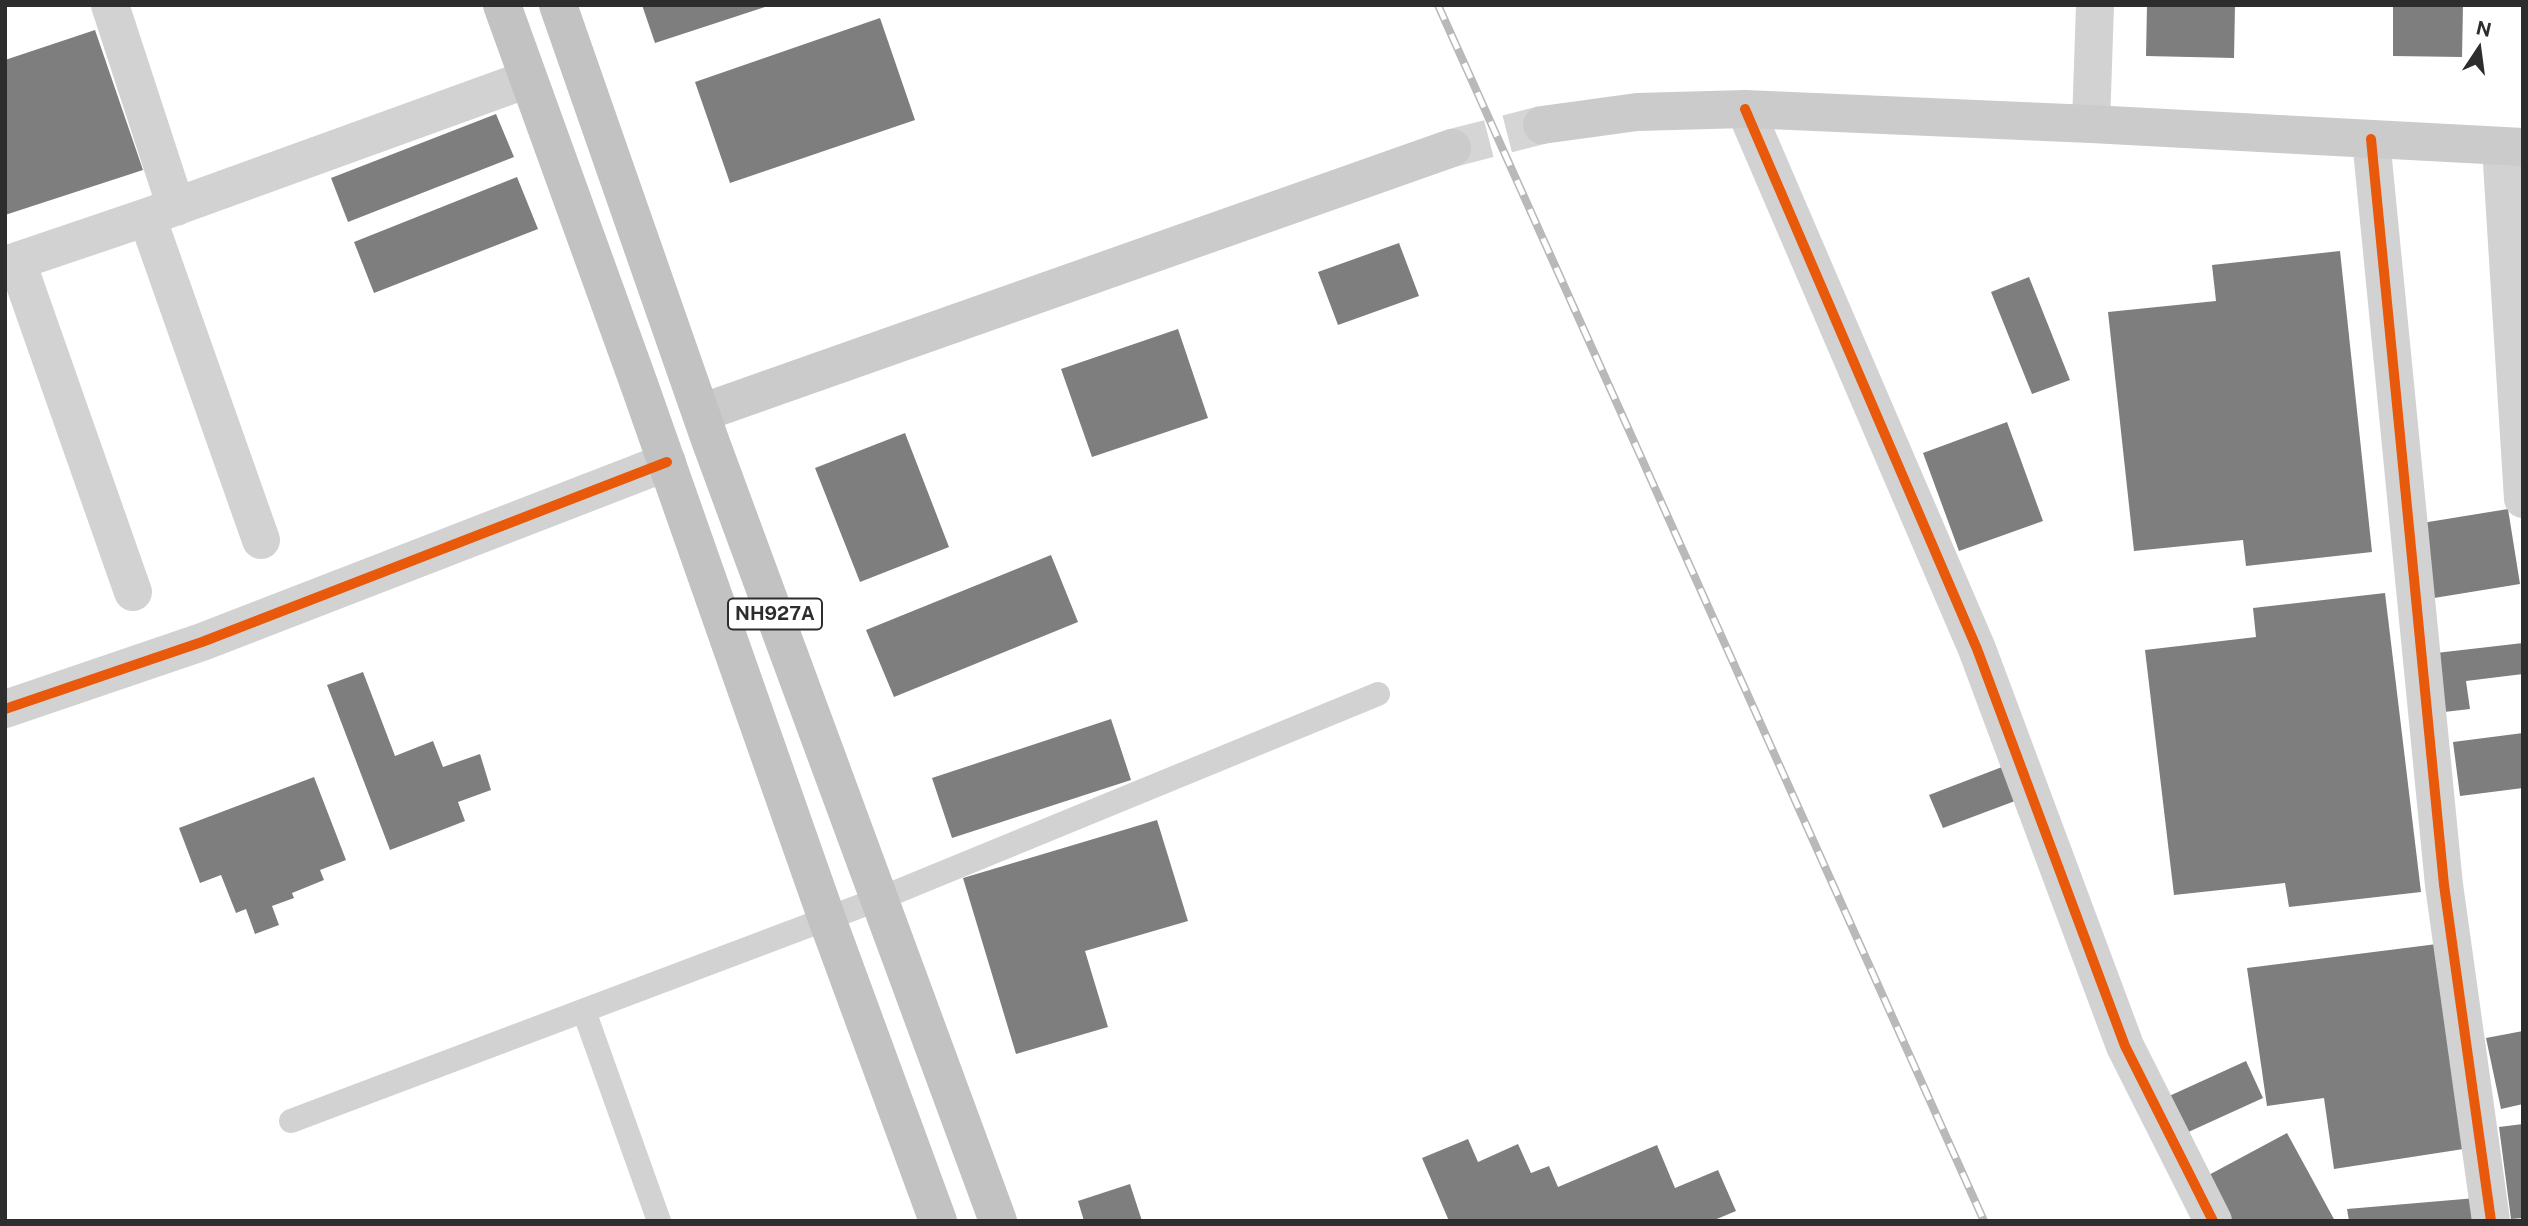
<!DOCTYPE html>
<html>
<head>
<meta charset="utf-8">
<style>
	body { margin:0 }
	#map { position:relative; width:2528px; height:1226px; overflow:hidden; background:#fff; font-family:"Public Sans",sans-serif }
	canvas { display:block }
	.frame { position:absolute; inset:0; border:7px solid #2d2d2d; pointer-events:none }
	.north { position:absolute; left:2444px; top:14px; width:70px; height:70px; -webkit-text-stroke:5px #fff; paint-order:stroke; rotate:13deg; font-size:19px; font-weight:700; line-height:28px; text-align:center; color:#2d2d2d }
	.north::after { content:''; display:block; margin:auto; width:24px; height:32px; background:#2d2d2d; clip-path:polygon(50% 0,100% 100%,50% 72%,0 100%) }
</style>
</head>
<body>
<div id="map">
<canvas width="2528" height="1226"></canvas>
<div class="frame"></div>
<div class="north">N</div>
</div>
<script>
const context = document.querySelector('canvas').getContext('2d');
context.lineJoin = 'round';
function paint(path, color) {
  context.fillStyle = color;
  context.fill(path, 'evenodd');
}
function toPath(rows) {
  const path = new Path2D();
  for (const r of rows) {
    path.moveTo(r[0], r[1]);
    for (let i = 2; i < r.length; i += 2) path.lineTo(r[i], r[i + 1]);
  }
  return path;
}
function trace(path, color, width, dash) {
  context.strokeStyle = color;
  context.lineWidth = width;
  context.lineCap = dash ? 'butt' : 'round';
  context.setLineDash(dash || []);
  context.stroke(path);
}
function drawText(font, color, halo, rows, align = 'center') {
  context.font = font + ' "Public Sans",sans-serif';
  context.lineWidth = 7;
  context.setLineDash([]);
  context.textBaseline = 'middle';
  context.strokeStyle = halo;
  context.fillStyle = color;
  for (const [text, x, y, turn = 0] of rows) {
    context.save();
    context.translate(x, y);
    context.rotate((+turn || 0) * Math.PI / 180);
    context.textAlign = isNaN(turn) ? turn : align;
    if (halo) context.strokeText(text, 0, 0);
    context.fillText(text, 0, 0);
    context.restore();
  }
}
const building = toPath([
	[642,5,768,5,768,6,655,43],
	[2147,5,2235,5,2234,58,2146,56],
	[2393,5,2463,5,2462,57,2393,56],
	[880,18,915,120,730,183,695,82],
	[95,30,143,170,5,215,5,60],
	[496,114,514,157,348,222,331,178],
	[517,177,538,229,374,293,354,242],
	[1399,243,1419,296,1338,325,1318,272],
	[2340,251,2372,552,2246,566,2243,540,2134,551,2108,312,2216,301,2212,265],
	[2029,277,2070,380,2032,394,1991,292],
	[1178,329,1208,418,1092,457,1061,369],
	[2007,422,2043,521,1959,551,1923,453],
	[905,433,949,547,860,582,815,468],
	[2508,509,2520,584,2434,598,2422,523],
	[1051,555,1078,622,894,697,866,630],
	[2385,593,2421,892,2289,907,2285,883,2174,895,2145,650,2256,637,2253,608],
	[2523,643,2523,674,2466,681,2470,709,2444,712,2436,653],
	[363,672,395,756,433,741,443,767,480,754,491,790,458,802,465,821,390,850,327,685],
	[1111,719,1131,780,952,838,932,778],
	[2523,733,2523,788,2460,796,2453,742],
	[2002,767,2015,801,1943,828,1929,795],
	[314,777,346,860,320,870,324,880,292,893,294,898,272,906,279,925,255,934,246,909,236,913,221,875,200,883,179,828],
	[1157,820,1188,921,1085,951,1108,1027,1016,1054,963,878],
	[2437,944,2470,1148,2334,1169,2324,1098,2267,1106,2247,968],
	[2523,1031,2523,1104,2501,1109,2486,1038],
	[2246,1061,2263,1098,2184,1134,2167,1097],
	[2523,1124,2523,1218,2511,1219,2499,1127],
	[2287,1133,2335,1221,2228,1221,2205,1177],
	[1468,1139,1478,1162,1518,1144,1531,1173,1549,1166,1558,1187,1657,1145,1675,1188,1718,1170,1736,1211,1712,1221,1449,1221,1422,1158],
	[1130,1184,1142,1221,1084,1221,1078,1201],
	[2476,1198,2478,1221,2349,1221,2347,1209]
]);
const secondaryTunnel = toPath([
	[1452,148,1542,125]
]);
const service = toPath([
	[584,1011,659,1221],
	[291,1121,879,899,1378,694]
]);
const minor = toPath([
	[110,5,176,207],
	[1745,109,1977,649,2125,1046,2213,1221],
	[2091,124,2095,5],
	[2371,139,2444,885,2491,1221],
	[2501,147,2523,499],
	[147,217,261,540],
	[17,262,133,592],
	[5,265,147,217,528,79],
	[5,709,202,642,667,462]
]);
const secondary = toPath([
	[1542,125,1637,112,1745,109,2091,124,2523,147],
	[701,413,1452,148]
]);
const trunk = toPath([
	[502,5,639,384,827,919,938,1221],
	[558,5,710,440,998,1221]
]);
const rail = toPath([
	[1438,5,1984,1221]
]);
const cycleway = toPath([
	[1745,109,1977,649,2125,1046,2213,1221],
	[2371,139,2444,885,2491,1221],
	[5,709,202,642,667,462]
]);
const shields = [
	[775,614,94]
];
const shieldNames = [
	["NH927A",775,614]
];
paint(building, '#7e7e7e');
trace(secondaryTunnel, '#d5d5d5', 38, [38, 19]);
trace(service, '#d2d2d2', 24);
trace(minor, '#d2d2d2', 38);
trace(secondary, '#cbcbcb', 38);
trace(trunk, '#c2c2c2', 38);
trace(rail, '#b9b9b9', 8);
trace(rail, '#fff', 5, [16]);
trace(cycleway, '#e8590c', 10);
for (const [x, y, w] of shields) {
  const box = new Path2D();
  box.roundRect(x - w / 2, y - 15.5, w, 31, 5);
  context.fillStyle = '#fff';
  context.fill(box);
  trace(box, '#2d2d2d', 2);
}
drawText('bold 19px', '#2d2d2d', null, shieldNames);
</script>
</body>
</html>
